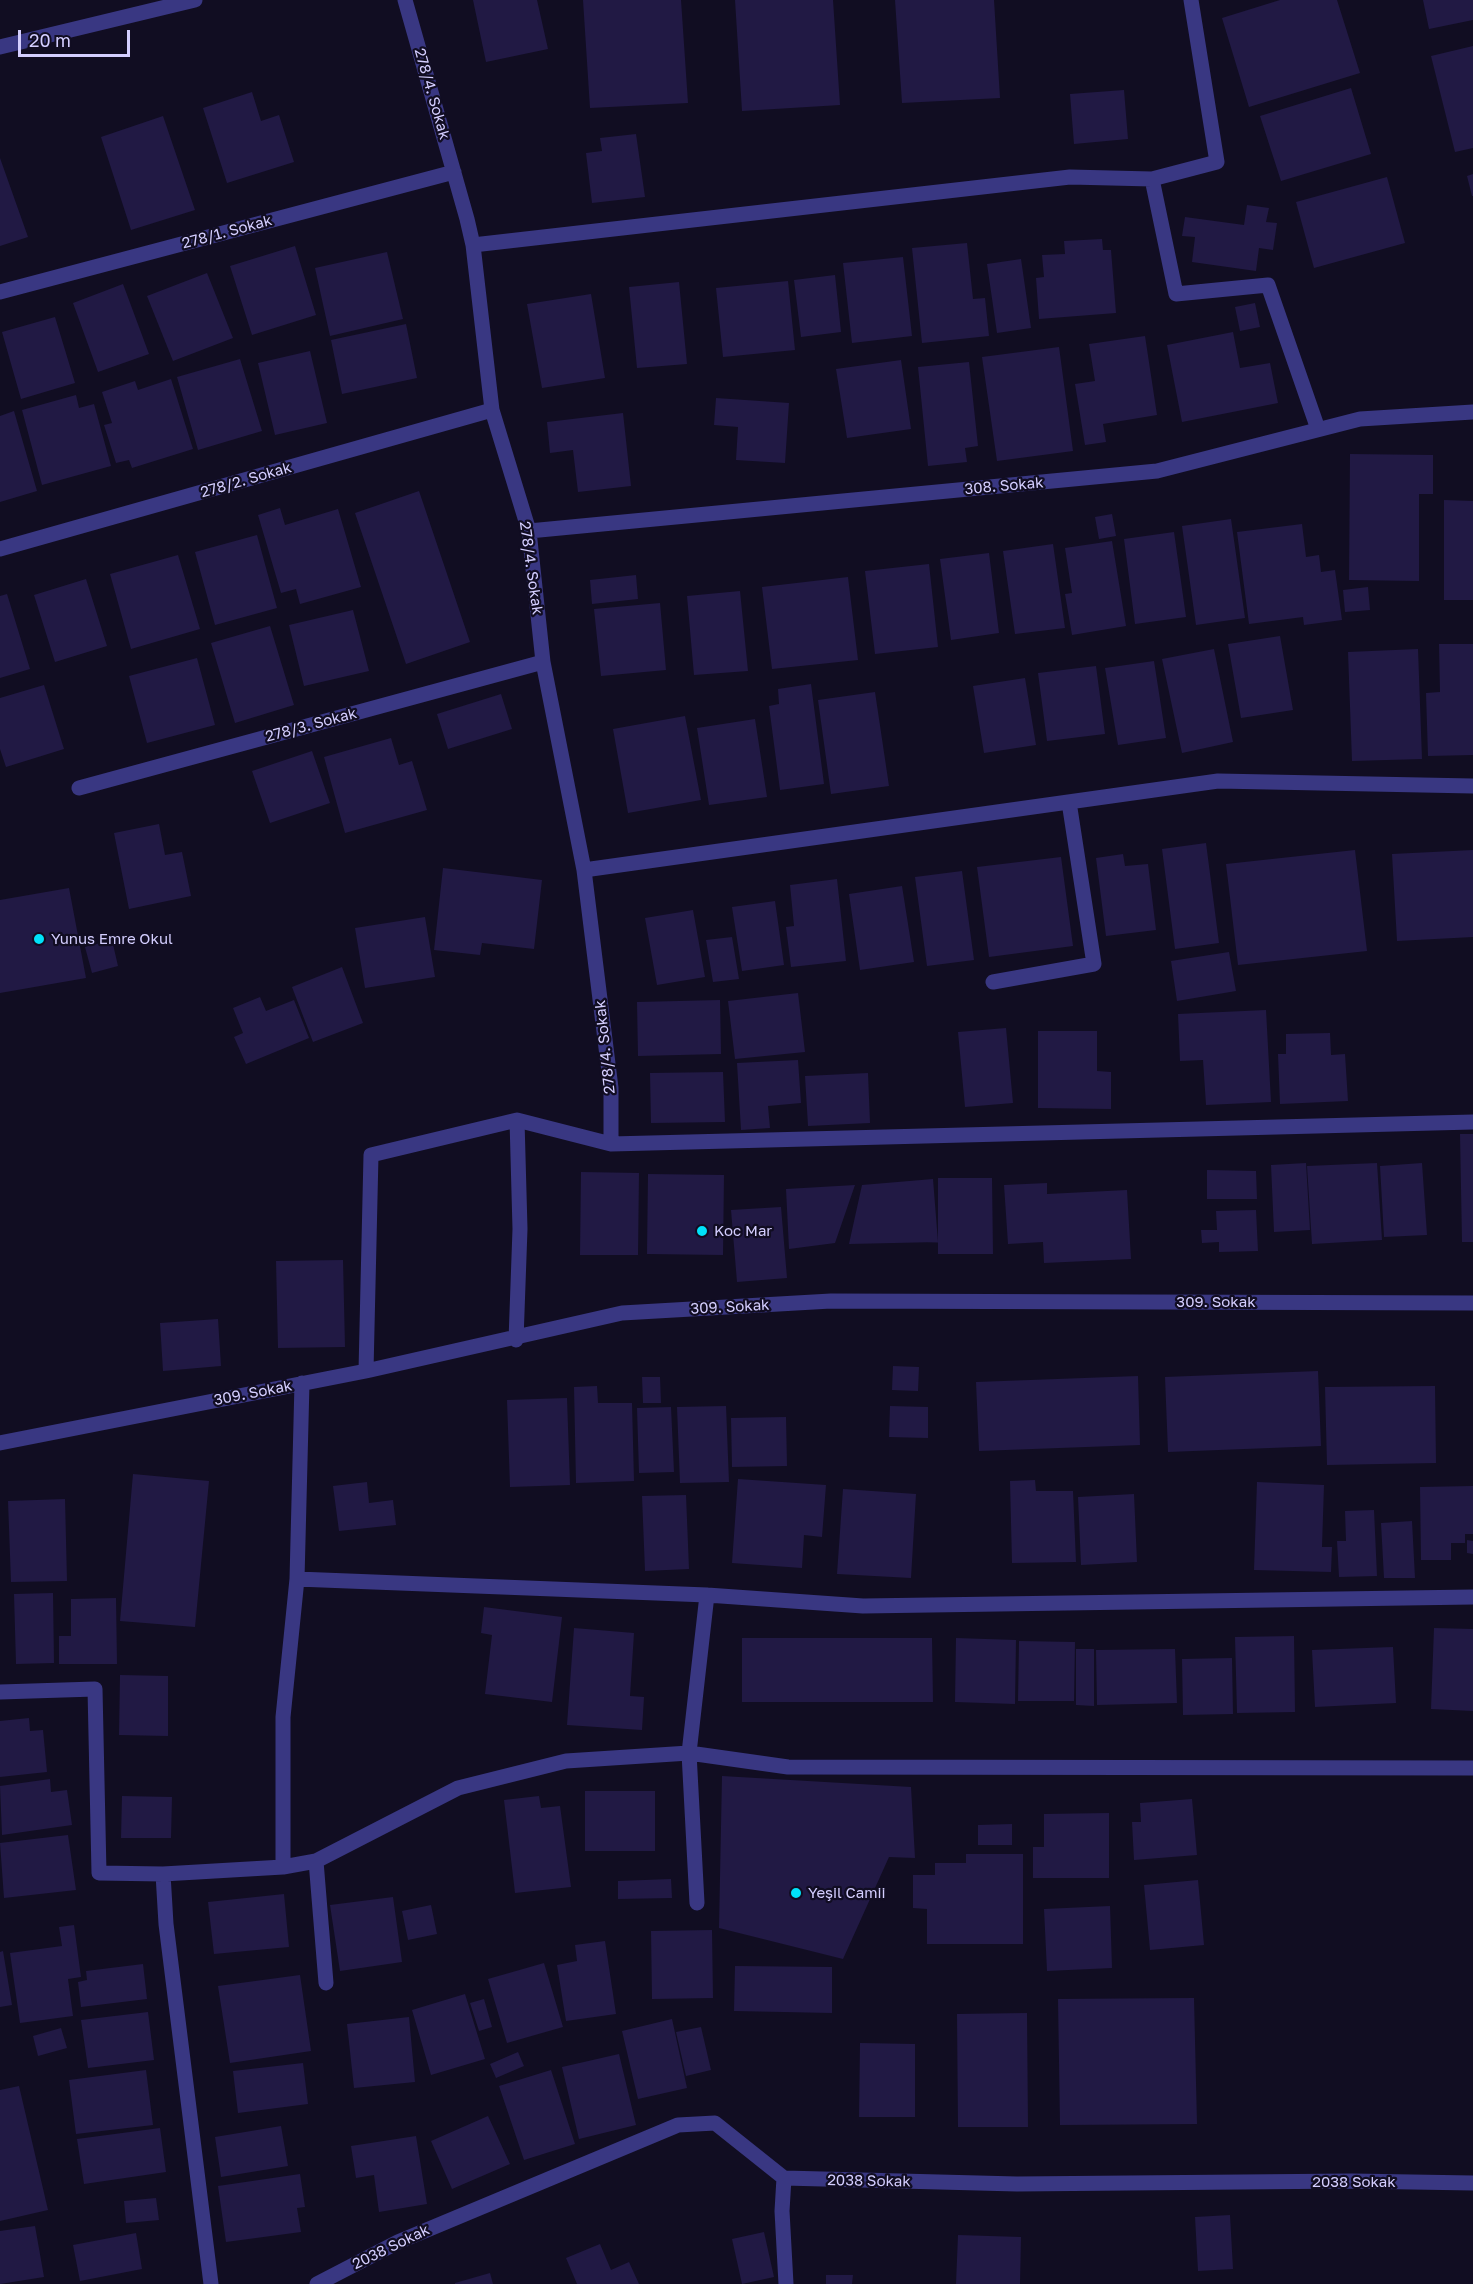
<!DOCTYPE html>
<html>
<head>
<meta charset="utf-8">
<style>
	body { margin:0 }
	#map { position:relative; width:1473px; height:2284px; overflow:hidden; background:#110d22; font-family:"Golos Text",sans-serif }
	canvas { display:block }
	.scale { position:absolute; left:18px; top:30px; width:112px; height:27px; box-sizing:border-box; border:3px solid #d4ceff; border-top:0; padding-left:8px; font-size:18px; line-height:21px; white-space:nowrap; color:#d4ceff; -webkit-text-stroke:4px #110d22; paint-order:stroke }
</style>
</head>
<body>
<div id="map">
<canvas width="1473" height="2284"></canvas>
<div class="scale">20 m</div>
</div>
<script>
const context = document.querySelector('canvas').getContext('2d');
context.lineJoin = 'round';
function paint(path, color) {
  context.fillStyle = color;
  context.fill(path, 'evenodd');
}
function toPath(rows) {
  const path = new Path2D();
  for (const r of rows) {
    path.moveTo(r[0], r[1]);
    for (let i = 2; i < r.length; i += 2) path.lineTo(r[i], r[i + 1]);
  }
  return path;
}
function trace(path, color, width, dash) {
  context.strokeStyle = color;
  context.lineWidth = width;
  context.lineCap = dash ? 'butt' : 'round';
  context.setLineDash(dash || []);
  context.stroke(path);
}
function drawText(font, color, halo, rows, align = 'center') {
  context.font = font + ' "Golos Text",sans-serif';
  context.lineWidth = 4.5;
  context.setLineDash([]);
  context.textBaseline = 'middle';
  context.strokeStyle = halo;
  context.fillStyle = color;
  for (const [text, x, y, turn = 0] of rows) {
    context.save();
    context.translate(x, y);
    context.rotate((+turn || 0) * Math.PI / 180);
    context.textAlign = isNaN(turn) ? turn : align;
    if (halo) context.strokeText(text, 0, 0);
    context.fillText(text, 0, 0);
    context.restore();
  }
}
const building = toPath([
	[473,0,537,0,548,49,486,62],
	[583,0,681,0,688,103,590,108],
	[735,0,833,0,840,105,742,111],
	[895,0,994,0,1000,98,902,103],
	[1280,0,1337,0,1360,73,1249,107,1222,18],
	[1423,0,1473,0,1473,20,1429,29],
	[1473,46,1473,148,1455,152,1431,56],
	[1351,88,1371,154,1281,181,1260,116],
	[1124,90,1128,139,1074,144,1070,94],
	[252,92,261,121,279,115,294,162,227,183,203,108],
	[163,116,195,210,131,230,101,137],
	[636,134,645,197,592,203,586,153,602,151,600,138],
	[0,158,28,237,0,246],
	[1473,174,1473,196,1472,196,1467,176],
	[1387,177,1405,243,1314,268,1296,202],
	[1247,205,1269,208,1266,222,1277,223,1273,250,1259,248,1256,271,1192,262,1195,237,1182,236,1185,217,1244,225],
	[1102,239,1103,250,1111,250,1116,313,1039,319,1036,278,1044,277,1042,255,1065,254,1064,241],
	[967,243,973,299,985,298,989,336,922,343,912,248],
	[295,246,316,315,252,335,230,266],
	[387,252,403,319,330,336,315,268],
	[903,257,912,336,852,343,843,263],
	[1021,259,1031,328,997,333,987,264],
	[207,273,233,338,173,361,147,296],
	[835,275,841,332,801,337,794,280],
	[788,281,795,350,723,357,716,288],
	[679,282,687,364,637,368,629,287],
	[123,284,149,354,98,372,73,303],
	[591,294,605,378,542,388,527,304],
	[1255,303,1260,327,1240,331,1235,307],
	[55,317,75,383,21,399,2,332],
	[406,324,417,378,342,394,331,340],
	[1233,332,1240,368,1270,363,1278,403,1182,422,1167,345],
	[1145,336,1157,415,1103,424,1106,442,1085,445,1075,384,1095,381,1089,344],
	[1059,347,1073,451,997,461,982,357],
	[310,351,327,423,275,435,258,363],
	[240,359,262,431,198,450,177,377],
	[901,360,911,429,847,438,836,369],
	[969,362,978,446,965,448,967,462,928,466,918,367],
	[171,379,193,449,132,468,129,460,116,463,104,425,112,423,102,392,135,381,138,390],
	[76,395,79,408,94,404,111,466,42,485,22,410],
	[716,398,789,403,785,463,736,460,738,427,714,425],
	[14,411,37,491,0,502,0,416],
	[623,413,631,486,578,492,573,450,550,453,547,422],
	[1350,454,1433,455,1433,494,1419,494,1419,581,1349,580],
	[419,491,470,642,406,664,355,513],
	[1444,500,1473,501,1473,600,1444,600],
	[280,508,285,525,338,509,361,587,300,604,296,589,281,593,258,515],
	[1112,514,1116,536,1099,539,1095,517],
	[1231,519,1245,618,1196,625,1182,526],
	[1302,524,1306,557,1319,555,1321,572,1335,570,1342,620,1304,625,1303,617,1249,624,1237,532],
	[1174,532,1186,617,1135,624,1124,539],
	[257,535,277,608,215,625,195,552],
	[1112,541,1126,626,1072,635,1065,594,1072,593,1065,548],
	[1053,544,1065,628,1015,634,1003,551],
	[989,553,999,633,951,640,940,559],
	[178,555,200,629,131,649,110,574],
	[929,564,938,647,875,654,865,571],
	[636,575,638,599,592,604,590,580],
	[848,577,858,660,772,669,762,587],
	[86,579,107,646,55,662,34,595],
	[1368,587,1370,610,1345,612,1343,590],
	[740,591,748,671,694,675,687,596],
	[7,594,30,669,0,678,0,596],
	[660,603,666,670,601,676,594,609],
	[353,610,369,671,304,686,289,625],
	[270,626,294,705,235,723,211,643],
	[1280,636,1293,710,1241,718,1228,644],
	[1439,644,1473,644,1473,755,1428,756,1426,693,1440,692],
	[1214,649,1233,742,1182,753,1162,659],
	[1418,649,1422,759,1352,761,1348,652],
	[197,658,215,725,147,743,129,676],
	[1154,661,1166,738,1118,745,1105,668],
	[1096,666,1105,734,1047,741,1038,673],
	[1025,678,1036,745,984,753,973,686],
	[811,684,824,784,780,790,769,706,779,704,778,689],
	[44,685,64,749,6,767,0,749,0,698],
	[875,692,889,786,831,794,818,700],
	[501,694,512,729,448,749,437,714],
	[685,716,701,800,628,813,613,729],
	[755,719,767,797,709,805,697,728],
	[391,738,399,765,412,761,427,810,345,833,324,757],
	[312,751,330,803,270,823,252,771],
	[159,824,165,855,182,852,191,896,129,909,114,833],
	[1206,843,1219,943,1175,949,1162,849],
	[1355,850,1367,951,1238,965,1226,864],
	[1473,850,1473,937,1397,941,1392,854],
	[1123,854,1125,866,1148,864,1156,930,1106,936,1096,858],
	[1061,857,1073,946,989,957,977,867],
	[443,868,542,880,534,949,482,943,480,955,434,950],
	[962,871,974,960,927,966,915,877],
	[837,879,846,961,791,967,786,927,794,926,790,885],
	[902,886,914,962,860,970,849,894],
	[69,888,86,978,0,993,0,900],
	[775,901,784,965,742,971,732,907],
	[693,910,705,977,657,985,645,918],
	[425,917,435,977,365,988,355,928],
	[732,937,739,979,713,982,706,940],
	[112,940,118,966,92,973,85,947],
	[1229,952,1236,991,1177,1001,1171,961],
	[342,967,363,1023,313,1042,292,987],
	[798,993,805,1052,735,1059,728,1001],
	[260,997,266,1011,294,1000,309,1038,246,1064,234,1037,243,1033,233,1008],
	[720,1000,721,1054,638,1056,637,1002],
	[1266,1010,1271,1102,1206,1105,1203,1060,1180,1061,1178,1014],
	[1006,1028,1013,1103,965,1107,958,1032],
	[1038,1031,1097,1031,1097,1071,1111,1072,1111,1109,1038,1108],
	[1330,1033,1331,1055,1345,1054,1348,1101,1280,1104,1278,1054,1286,1054,1286,1034],
	[798,1060,801,1103,768,1106,770,1128,741,1130,737,1063],
	[723,1072,725,1122,651,1123,650,1073],
	[868,1073,870,1123,808,1126,805,1076],
	[1460,1134,1473,1134,1473,1242,1462,1242],
	[1306,1163,1310,1230,1274,1232,1271,1165],
	[1377,1163,1382,1240,1312,1244,1307,1166],
	[1422,1163,1427,1235,1384,1237,1380,1166],
	[1207,1170,1256,1171,1257,1199,1207,1199],
	[581,1172,639,1173,638,1255,580,1255],
	[648,1174,724,1175,723,1255,647,1254],
	[938,1178,992,1178,993,1254,938,1254],
	[933,1179,938,1242,849,1244,862,1185],
	[1047,1183,1047,1194,1127,1190,1131,1259,1044,1263,1043,1242,1008,1244,1004,1185],
	[855,1185,835,1243,789,1249,786,1189],
	[781,1207,787,1278,737,1282,731,1210],
	[1256,1210,1258,1251,1219,1252,1219,1242,1202,1243,1201,1230,1217,1230,1216,1211],
	[343,1260,345,1347,278,1348,276,1261],
	[218,1319,221,1366,163,1371,160,1323],
	[893,1366,919,1367,918,1391,892,1390],
	[1318,1371,1321,1446,1168,1452,1165,1377],
	[1138,1376,1140,1445,979,1451,976,1382],
	[642,1377,660,1377,661,1403,643,1403],
	[597,1386,598,1403,632,1403,634,1481,576,1483,574,1387],
	[1435,1386,1436,1463,1327,1465,1325,1387],
	[567,1398,570,1485,510,1487,507,1400],
	[726,1406,729,1482,680,1483,677,1407],
	[890,1406,928,1407,928,1438,889,1437],
	[671,1407,674,1472,639,1473,637,1408],
	[786,1417,787,1466,732,1467,731,1418],
	[133,1474,209,1481,195,1627,120,1621],
	[738,1479,826,1485,822,1537,804,1535,802,1568,732,1563],
	[1035,1480,1036,1491,1073,1491,1076,1562,1012,1563,1010,1481],
	[367,1482,369,1503,393,1500,396,1525,339,1531,333,1486],
	[1257,1482,1324,1485,1322,1547,1332,1547,1331,1572,1254,1570],
	[1473,1486,1473,1534,1465,1534,1465,1543,1451,1543,1451,1560,1421,1560,1420,1487],
	[843,1489,916,1494,911,1578,837,1574],
	[1134,1494,1137,1562,1081,1565,1078,1497],
	[686,1495,689,1569,645,1571,642,1496],
	[65,1499,67,1581,11,1582,8,1501],
	[1374,1510,1377,1576,1339,1577,1337,1541,1346,1541,1345,1511],
	[1412,1521,1415,1578,1384,1578,1381,1523],
	[1467,1540,1473,1541,1473,1554,1467,1553],
	[53,1593,54,1663,16,1664,14,1594],
	[116,1598,117,1664,59,1664,59,1636,71,1636,71,1599],
	[484,1607,562,1617,552,1702,485,1694,492,1635,481,1633],
	[574,1628,634,1633,630,1696,644,1697,642,1730,567,1725],
	[1434,1628,1473,1629,1473,1711,1431,1709],
	[1294,1636,1295,1712,1237,1713,1235,1637],
	[742,1638,932,1638,933,1702,742,1702],
	[956,1638,1016,1640,1015,1704,955,1702],
	[1019,1641,1075,1642,1074,1701,1018,1701],
	[1393,1647,1396,1703,1315,1707,1312,1650],
	[1076,1649,1094,1649,1094,1706,1076,1705],
	[1175,1649,1177,1703,1097,1705,1096,1650],
	[1232,1658,1233,1714,1183,1715,1182,1659],
	[120,1675,168,1676,168,1736,119,1735],
	[29,1718,30,1731,43,1730,47,1772,0,1777,0,1721],
	[722,1776,911,1787,915,1858,889,1857,843,1959,719,1928],
	[50,1779,51,1792,67,1790,72,1825,2,1835,0,1786],
	[585,1791,655,1791,655,1851,585,1851],
	[122,1796,172,1797,171,1838,121,1838],
	[539,1796,541,1808,560,1806,571,1887,515,1893,504,1800],
	[1192,1799,1197,1855,1134,1860,1132,1822,1141,1822,1140,1803],
	[1109,1813,1109,1878,1033,1878,1033,1847,1044,1847,1044,1814],
	[1012,1824,1012,1845,978,1845,978,1825],
	[68,1835,76,1890,4,1898,0,1843],
	[966,1854,1023,1854,1023,1944,927,1944,927,1909,913,1908,913,1875,935,1875,935,1863,966,1863],
	[671,1879,672,1898,618,1899,618,1881],
	[1198,1880,1204,1945,1150,1950,1144,1885],
	[284,1894,289,1947,214,1954,208,1902],
	[393,1897,402,1962,340,1971,330,1905],
	[431,1905,437,1934,408,1940,402,1911],
	[1110,1906,1112,1968,1047,1971,1044,1909],
	[74,1925,81,1977,68,1979,73,2016,20,2023,10,1953,62,1946,59,1927],
	[712,1930,713,1998,652,1999,651,1931],
	[605,1941,616,2014,566,2021,557,1965,577,1961,575,1945],
	[3,1951,12,2005,0,2007,0,1952],
	[544,1963,563,2027,507,2043,488,1979],
	[143,1964,147,1999,81,2007,78,1982,87,1980,86,1971],
	[735,1966,832,1967,832,2013,734,2011],
	[300,1975,311,2051,230,2063,218,1986],
	[465,1994,485,2059,431,2075,412,2010],
	[1194,1998,1197,2124,1060,2125,1058,1999],
	[484,1999,492,2027,479,2031,470,2003],
	[148,2012,154,2060,88,2068,81,2020],
	[1027,2013,1028,2127,958,2127,957,2014],
	[409,2017,415,2082,354,2088,347,2024],
	[672,2019,687,2088,638,2099,622,2031],
	[701,2027,711,2070,686,2076,676,2032],
	[61,2028,67,2048,38,2056,33,2036],
	[860,2043,915,2044,915,2117,859,2117],
	[518,2052,524,2066,496,2078,490,2064],
	[619,2054,636,2125,579,2139,562,2067],
	[303,2063,308,2104,238,2113,233,2071],
	[146,2070,153,2125,76,2134,69,2080],
	[551,2070,575,2144,524,2160,499,2086],
	[19,2086,48,2210,0,2221,0,2090],
	[488,2116,510,2164,452,2189,431,2141],
	[281,2126,288,2166,221,2177,215,2137],
	[160,2128,166,2172,84,2184,77,2139],
	[416,2136,427,2204,379,2212,374,2175,356,2178,351,2146],
	[300,2174,305,2207,297,2208,301,2232,226,2242,218,2186],
	[156,2198,159,2220,126,2223,124,2201],
	[1230,2215,1233,2269,1198,2271,1195,2217],
	[35,2226,44,2277,0,2284,0,2231],
	[764,2232,774,2277,742,2284,732,2239],
	[136,2233,142,2269,80,2281,73,2245],
	[958,2235,1021,2237,1020,2284,956,2284],
	[600,2244,611,2270,629,2262,639,2284,577,2284,566,2258],
	[490,2273,493,2284,455,2284,455,2283],
	[826,2275,853,2275,852,2284,826,2284]
]);
const street = toPath([
	[405,0,467,219,473,245,492,410,529,531,543,662,584,870,611,1088,611,1144],
	[0,47,195,0],
	[1152,179,1176,294,1268,285,1318,429],
	[473,245,1070,177,1152,179,1217,162,1191,0],
	[0,292,454,172],
	[529,531,1157,471,1360,419,1473,412],
	[0,549,492,410],
	[79,788,543,662],
	[584,870,1218,781,1473,786],
	[993,982,1094,964,1069,802],
	[516,1340,520,1229,517,1120],
	[366,1371,371,1155,517,1120,611,1144,1473,1122],
	[0,1443,366,1371,622,1313,831,1301,1473,1303],
	[297,1579,707,1595,863,1606,1473,1597],
	[0,1692,95,1689,99,1873,163,1874,283,1867,316,1861,458,1788,566,1761,689,1753,788,1767,1473,1768],
	[316,1861,326,1983],
	[283,1867,283,1717,297,1579,302,1383],
	[163,1874,166,1924,211,2284],
	[697,1903,689,1753,707,1595],
	[784,2178,782,2211,786,2284],
	[317,2284,398,2242,678,2125,715,2123,784,2178,1017,2184,1352,2181,1473,2183]
]);
const markers = [
	[39,939,6,"#00e2f9"],
	[702,1231,6,"#00e2f9"],
	[796,1893,6,"#00e2f9"]
];
const streetNames = [
	["278/4. Sokak",432,94,74],
	["278/1. Sokak",227,232,-15],
	["278/2. Sokak",246,480,-16],
	["308. Sokak",1004,486,-5],
	["278/4. Sokak",531,568,82],
	["278/3. Sokak",311,725,-15],
	["278/4. Sokak",605,1047,-96],
	["309. Sokak",1216,1302],
	["309. Sokak",730,1307,-3],
	["309. Sokak",253,1393,-11],
	["2038 Sokak",869,2181,1],
	["2038 Sokak",1354,2182],
	["2038 Sokak",391,2247,-26]
];
const poiNames = [
	["Yunus Emre Okul",51,939],
	["Koc Mar",714,1231],
	["Yeşil Camii",808,1893]
];
paint(building, '#211944');
trace(street, '#393782', 15);
for (const [x, y, r, color] of markers) {
  const dot = new Path2D();
  dot.arc(x, y, r, 0, 2 * Math.PI);
  context.fillStyle = color;
  context.fill(dot);
  trace(dot, '#110d22', 2);
}
drawText('15px', '#d4ceff', '#110d22', streetNames);
drawText('15px', '#d4ceff', '#110d22', poiNames, 'left');
</script>
</body>
</html>
